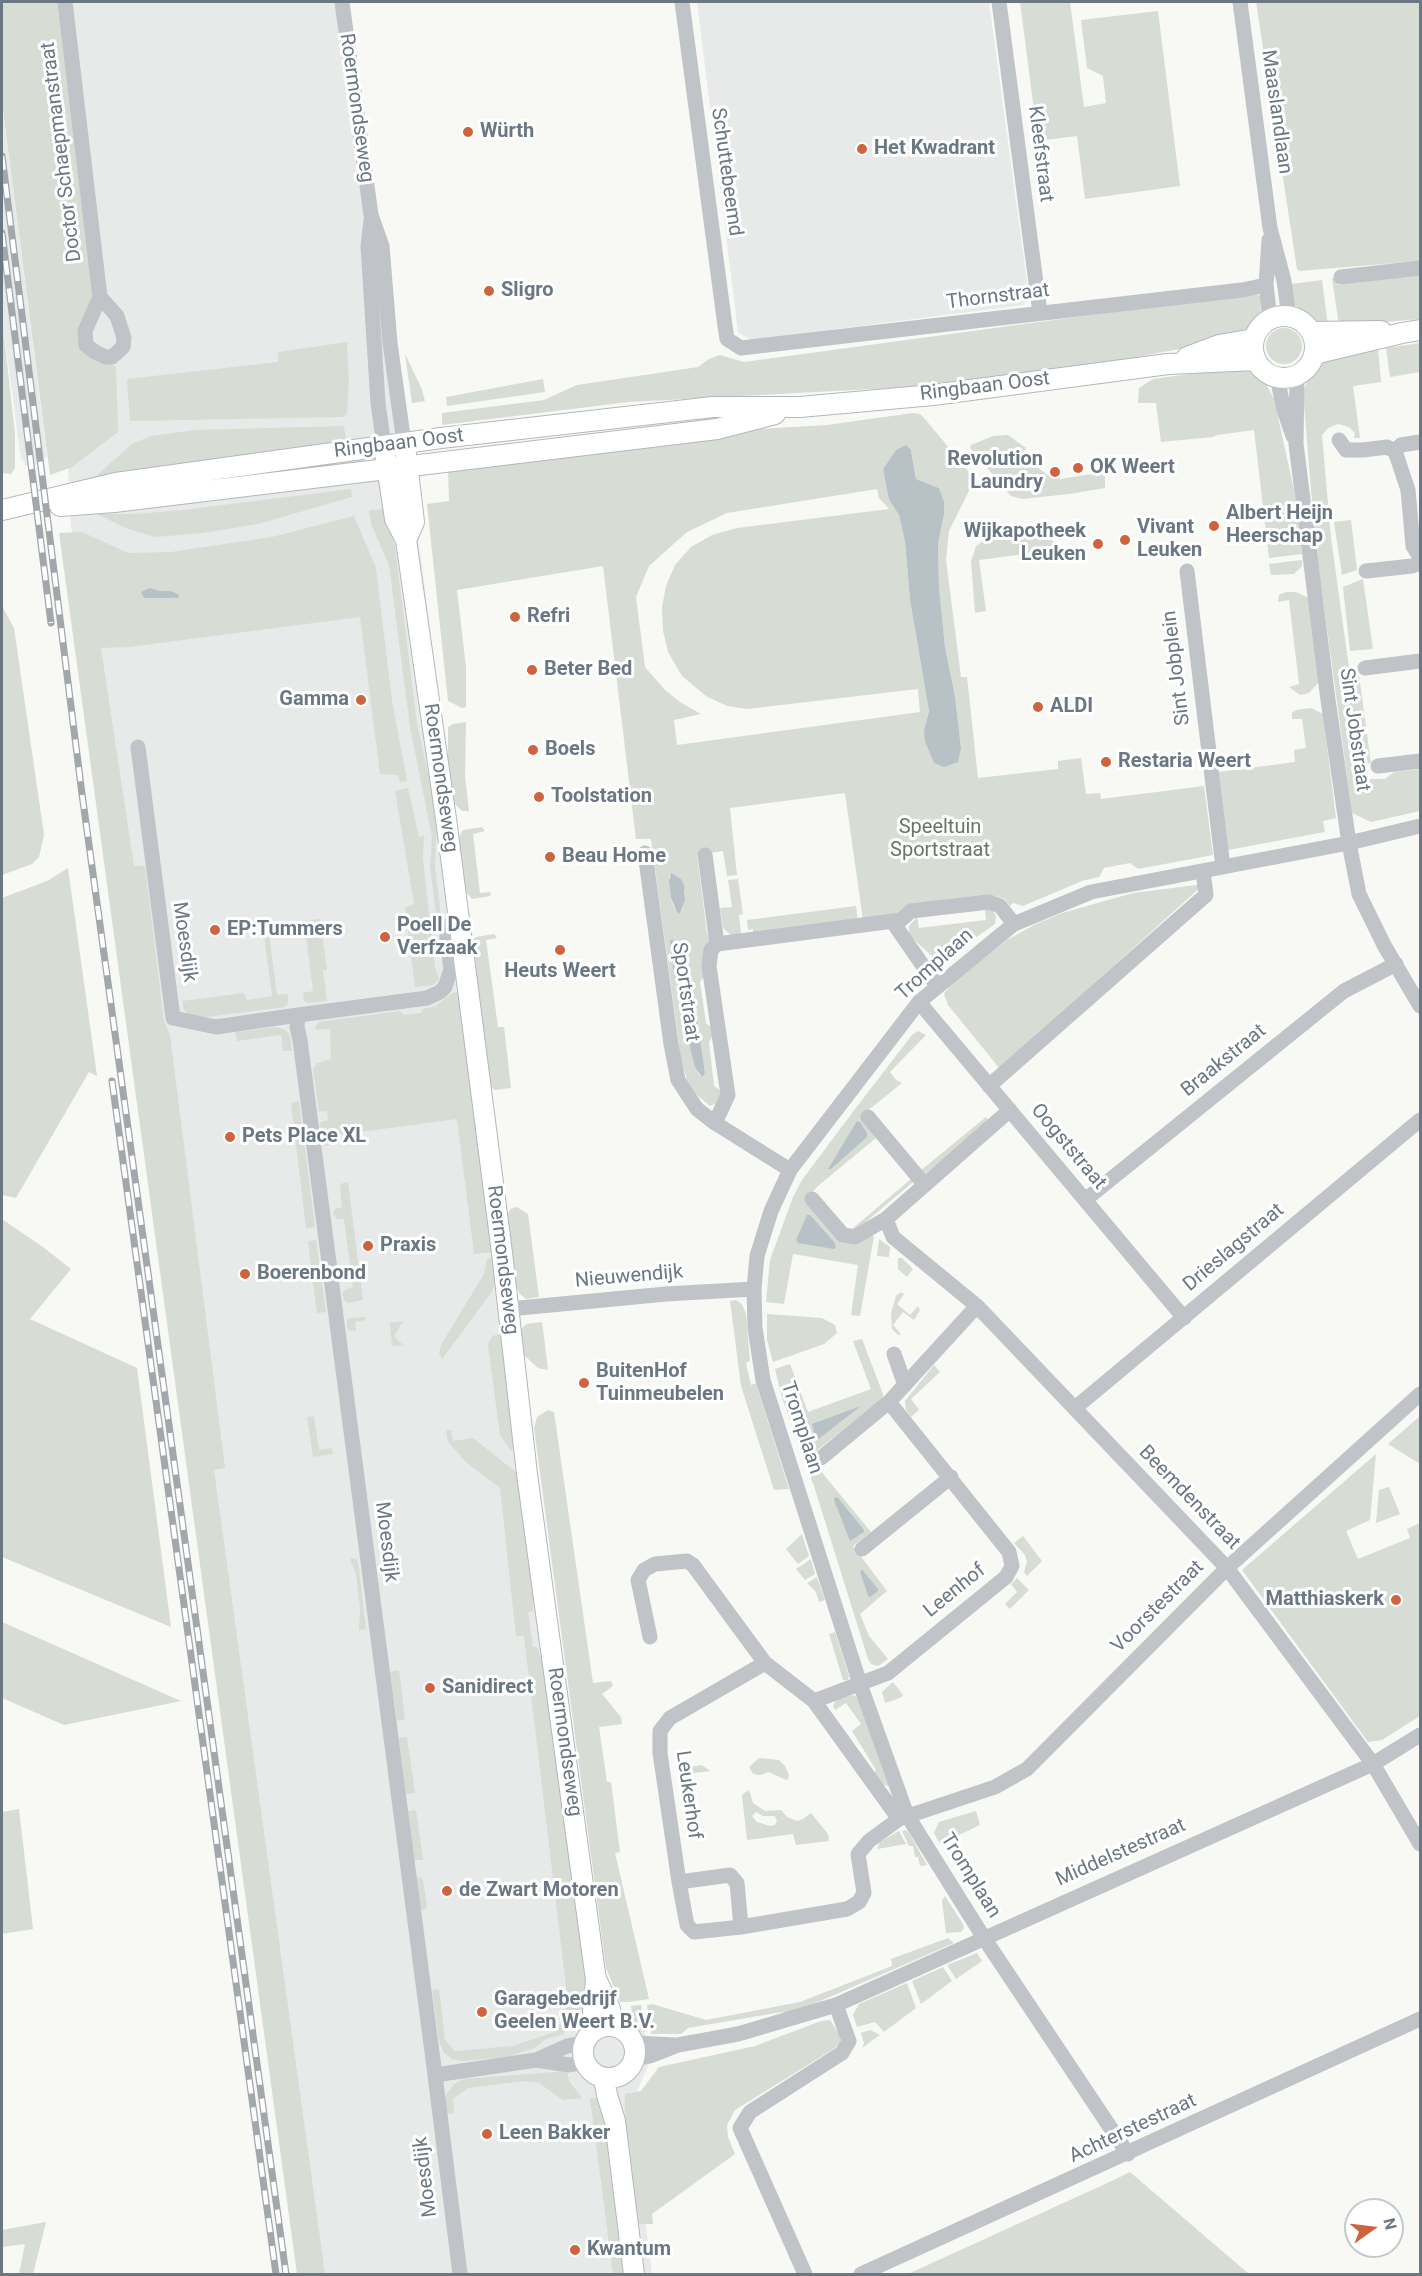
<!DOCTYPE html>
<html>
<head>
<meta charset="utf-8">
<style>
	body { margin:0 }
	#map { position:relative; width:1422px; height:2276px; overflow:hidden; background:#f8f8f5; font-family:Roboto,sans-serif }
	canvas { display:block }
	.frame { position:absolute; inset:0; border:3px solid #6b7783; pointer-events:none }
	.north { position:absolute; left:1344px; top:2198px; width:60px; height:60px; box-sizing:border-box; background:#fff; border:2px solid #c4c9cd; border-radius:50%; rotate:76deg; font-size:16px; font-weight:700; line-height:24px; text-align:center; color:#6b7783 }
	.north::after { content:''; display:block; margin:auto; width:21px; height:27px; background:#ce633f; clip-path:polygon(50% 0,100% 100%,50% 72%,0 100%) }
</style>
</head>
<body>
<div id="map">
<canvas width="1422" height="2276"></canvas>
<div class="frame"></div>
<div class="north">N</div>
</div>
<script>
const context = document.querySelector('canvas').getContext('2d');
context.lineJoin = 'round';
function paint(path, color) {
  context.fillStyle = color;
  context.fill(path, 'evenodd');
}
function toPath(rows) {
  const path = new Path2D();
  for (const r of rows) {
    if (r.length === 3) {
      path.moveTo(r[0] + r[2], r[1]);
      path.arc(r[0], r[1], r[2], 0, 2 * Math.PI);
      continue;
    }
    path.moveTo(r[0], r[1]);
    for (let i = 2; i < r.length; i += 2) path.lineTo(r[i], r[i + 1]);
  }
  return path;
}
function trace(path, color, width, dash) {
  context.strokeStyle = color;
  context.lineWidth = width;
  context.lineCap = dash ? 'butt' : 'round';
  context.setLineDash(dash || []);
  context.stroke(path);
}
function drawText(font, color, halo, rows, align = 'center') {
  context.font = font + ' Roboto,sans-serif';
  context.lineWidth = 6;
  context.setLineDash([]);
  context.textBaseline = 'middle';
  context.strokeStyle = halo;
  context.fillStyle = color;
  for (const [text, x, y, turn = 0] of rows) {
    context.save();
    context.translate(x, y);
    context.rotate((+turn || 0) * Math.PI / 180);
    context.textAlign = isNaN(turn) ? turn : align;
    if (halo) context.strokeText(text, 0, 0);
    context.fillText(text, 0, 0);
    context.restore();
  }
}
const built = toPath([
	[45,2,349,2,495,1132,560,1714,607,1997,644,2029,650,2061,631,2105,652,2274,315,2274,126,821,100,653,71,527],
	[697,2,989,2,1029,297,1023,305,751,340,738,332],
	[2,102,47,457,44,458,45,463,25,466,24,461,21,460,2,316]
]);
const green = toPath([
	[2,2,59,2,92,283,92,296,83,324,90,352,116,367,118,432,72,467,50,475,2,102],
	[1020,2,1070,2,1084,107,1106,103,1103,76,1087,68,1081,20,1158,11,1180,186,1085,199,1077,136,1038,141],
	[1256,2,1420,2,1420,261,1299,271,1297,269],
	[1420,274,1420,319,1339,326,1332,278,1337,278,1338,285],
	[1322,280,1328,326,1316,323,1295,305,1291,284],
	[1253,293,1260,296,1261,311,1257,319,1242,334,1231,339,1101,364,929,386,629,402,442,425,442,413,544,400,577,385,698,367,709,359,720,355,744,362],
	[2,317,15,434,15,468,11,474,2,473],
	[1284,346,18],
	[347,342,349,381,347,414,343,417,130,421,127,379,278,362,278,352],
	[1420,343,1420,372,1390,377,1386,348],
	[1378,348,1381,382,1353,386,1360,438,1354,438,1355,433,1349,427,1338,424,1328,428,1322,435,1331,538,1350,675,1359,675,1371,763,1362,765,1364,779,1385,779,1394,772,1420,769,1420,811,1371,822,1352,813,1315,540,1303,392,1309,377,1320,364,1332,355],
	[405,354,421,387,425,401,412,403],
	[1240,367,1252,370,1265,382,1274,399,1294,490,1302,554,1269,558,1254,430,1217,435,1213,437,1161,442,1156,403,1138,403,1139,388,1153,379],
	[543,379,545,392,447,406,446,397],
	[913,413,920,414,925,419,969,472,971,487,949,531,946,560,961,677,967,677,978,778,1058,769,1058,761,1081,758,1086,794,1100,793,1101,799,1204,786,1213,855,1138,869,1130,863,1104,868,1099,877,1082,881,1023,906,1013,903,1010,906,1005,899,995,896,915,905,895,915,863,920,845,793,730,808,737,875,727,876,723,851,697,855,707,933,710,940,705,975,700,982,706,1023,712,1028,713,1036,709,1042,714,1086,721,1091,719,1102,710,1106,696,1094,687,1080,681,1059,651,839,636,839,603,566,457,590,466,667,466,707,462,708,448,701,427,504,449,501,448,468,741,430,827,425],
	[896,450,911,450,916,479,939,488,944,515,938,544,939,587,945,647,955,696,961,748,924,730,929,711,910,600,905,542,899,515,883,469],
	[877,489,879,498,889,509,737,528,712,535,691,547,675,565,666,586,662,607,663,631,668,652,682,676,706,696,727,706,747,709,918,689,920,712,677,745,674,720,701,714,680,702,665,690,645,667,636,597,649,566,687,532,727,513],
	[669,875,685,891,683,908,680,914,674,907,671,898],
	[695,997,705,1073,699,1075,690,1048],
	[344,426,346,441,96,476,132,444,151,436,195,430],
	[1008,435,1026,448,1023,456,1049,476,1059,475,1060,479,1105,472,1105,488,1069,494,1022,499,1011,496,970,448,971,445,993,436],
	[351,489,352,497,258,524,203,533,155,537,125,528,97,514,135,514,183,510],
	[387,509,395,546,417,724,437,814,435,866,447,967,443,968,430,867,432,837,410,727,389,565,371,524,369,510],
	[354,516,376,568,392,701,407,781,400,782,398,775,380,774,360,617,129,647,101,648,134,866,145,866,164,1021,170,1035,225,1468,214,1470,325,2274,297,2274,59,533,82,532,128,553,171,552,272,537],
	[1351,520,1357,570,1342,575,1334,522],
	[1050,529,1055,550,979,560,986,611,975,613,971,561,976,546,989,537],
	[1302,560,1302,566,1294,574,1271,575,1269,564],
	[1363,579,1373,649,1350,651,1343,587],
	[1286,592,1296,592,1309,598,1319,682,1309,693,1300,695,1289,687,1299,684,1289,600,1278,602,1279,595],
	[2,606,14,628,44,835,39,857,32,864,2,875],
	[1311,708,1323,714,1336,818,1323,821,1325,832,1228,850,1219,772,1295,762,1294,750,1306,748,1302,719,1292,719,1292,713,1296,710],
	[466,722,465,776,469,811,462,811,454,803,448,760,448,727,453,724],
	[408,788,419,837,424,835,423,857,425,878,435,967,439,979,433,985,415,987,405,908,414,904,395,791],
	[482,827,485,831,473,834,480,893,491,892,490,896,472,899,464,890,458,839,463,830],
	[68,868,97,1076,89,1072,16,1198,2,1195,2,898,47,881],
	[738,879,743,914,739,915,741,935,732,936,723,928,720,908,732,907,728,880],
	[1204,884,1000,1069,948,1005,944,994,954,981,1007,940,1036,924,1062,913,1133,893],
	[856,906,858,921,753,934,753,929,748,930,747,920],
	[985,909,992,909,996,916,995,924,947,958,934,958,909,935,909,926,917,917,919,928,986,920],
	[320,919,327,970,323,970,327,1001,307,1003,304,1001,303,993,313,991,304,921],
	[268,927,277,995,288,994,288,1003,285,1007,199,1018,189,1016,184,1009,182,1001,244,993,247,1000,272,996,263,928],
	[494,934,497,938,486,940,498,1027,504,1027,511,1088,495,1090,490,1086,471,941,476,937],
	[458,992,493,1252,474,1254,457,1119,330,1136,331,1145,323,1146,320,1122,328,1120,327,1111,319,1112,313,1069,317,1063,331,1059,330,1029,316,1030,315,1027,319,1022,400,1011,404,1015,421,1013,423,1009,436,1006,452,993],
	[277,1027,285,1030,290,1036,292,1051,283,1051,281,1035,237,1041,235,1032],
	[918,1031,926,1035,890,1072,896,1080,902,1083,861,1116,876,1138,818,1186,808,1197,811,1209,842,1243,857,1244,870,1235,874,1236,860,1316,851,1315,858,1265,793,1254,784,1304,766,1302,770,1260,793,1197,802,1180,852,1113,912,1035],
	[299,1101,315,1227,306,1228,291,1103],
	[986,1117,989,1121,924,1175,920,1171],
	[911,1179,913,1182,854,1232,852,1229],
	[348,1182,363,1300,348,1303,345,1301,342,1293,346,1289,353,1287,344,1219,337,1219,333,1214,335,1209,342,1207,340,1184],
	[517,1207,528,1214,539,1297,526,1299,519,1293,515,1283,507,1216,510,1209],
	[2,1219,43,1247,71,1269,30,1319,137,1368,171,1627,2,1557],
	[879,1239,890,1247,889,1257,877,1256],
	[316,1240,326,1312,317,1313,308,1241],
	[493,1257,496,1282,491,1293,442,1359,439,1353,441,1345,484,1274,487,1259],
	[898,1258,902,1258,913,1269,907,1277,898,1269],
	[901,1292,904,1294,897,1304,910,1315,918,1306,920,1310,914,1320,903,1312,893,1325,901,1334,898,1335,892,1329,891,1313,896,1296],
	[736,1300,742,1304,746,1314,750,1361,746,1363,751,1385,756,1383,789,1489,774,1490,741,1386,730,1301],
	[767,1314,822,1318,835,1325,837,1333,824,1344,773,1362,767,1340],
	[365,1317,366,1320,355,1322,356,1331,349,1330,347,1327,347,1320,351,1318],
	[403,1321,394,1336,403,1345,392,1346,390,1323],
	[542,1322,548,1369,548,1370,538,1368,524,1355,521,1329,526,1324],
	[500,1334,505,1339,517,1443,511,1451,500,1435,488,1345,492,1336],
	[862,1339,883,1394,882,1400,811,1455,824,1475,871,1532,853,1546,887,1591,860,1614,869,1636,888,1659,878,1666,871,1664,868,1659,814,1486,782,1398,775,1369,790,1364,808,1412,871,1389,853,1341],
	[862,1569,878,1589,868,1596,860,1572],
	[934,1365,940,1372,911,1399,919,1410,911,1417,906,1410,905,1401],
	[548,1410,554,1412,593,1683,611,1681,613,1686,602,1694,621,1717,622,1724,599,1727,607,1782,611,1782,620,1852,615,1853,649,1999,629,2002,620,2002,606,1968,534,1428,537,1417],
	[314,1416,319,1450,332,1448,333,1454,313,1457,307,1417],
	[1420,1416,1420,1464,1388,1444],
	[451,1430,453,1441,473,1438,517,1473,522,1483,534,1571,533,1611,528,1612,533,1647,537,1647,548,1679,589,1988,589,2008,570,2011,564,2034,544,2040,535,2048,507,2057,461,2061,452,2059,444,2053,439,2041,432,1990,439,1989,445,2040,455,2051,513,2046,557,2031,568,2003,524,1636,516,1636,500,1488,467,1463,448,1442,446,1431],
	[1376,1454,1370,1520,1346,1531,1358,1559,1410,1538,1407,1529,1420,1523,1420,1716,1382,1740,1368,1742,1242,1570],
	[1389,1487,1400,1514,1376,1523,1379,1490],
	[802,1534,809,1556,798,1564,786,1549],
	[1023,1536,1042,1561,1027,1576,1024,1572,1027,1562,1025,1555,1014,1543],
	[354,1558,358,1561,366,1629,359,1630,360,1609,356,1574,350,1559],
	[811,1559,815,1574,805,1580,796,1569],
	[817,1577,825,1600,819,1602,816,1592,807,1583],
	[1017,1578,1029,1590,1010,1609,1005,1604,1017,1592,1011,1584],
	[2,1622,181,1701,64,1725,2,1698],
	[835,1632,849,1676,848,1680,843,1680,829,1634],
	[399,1670,405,1719,397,1721,390,1672],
	[893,1682,903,1695,900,1698,885,1703,882,1692],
	[854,1695,858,1699,889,1786,884,1785,874,1773,876,1770,852,1731,861,1724,846,1703,835,1710,833,1706,837,1698],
	[407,1737,415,1793,406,1794,399,1738],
	[759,1758,779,1760,785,1766,789,1775,788,1779,786,1780,769,1772,760,1775,753,1774,749,1767],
	[701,1765,711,1771,677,1775,685,1768],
	[749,1790,753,1803,765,1811,781,1810,787,1817,797,1821,803,1819,811,1813,828,1834,829,1841,796,1845,793,1834,747,1840,742,1795],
	[756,1812,763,1816,775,1816,777,1821,775,1825,770,1826,757,1822,752,1816],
	[19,1809,33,1929,2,1934,2,1812],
	[416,1810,423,1860,414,1860,408,1811],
	[976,1811,980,1825,940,1844,934,1833,939,1822],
	[906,1830,909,1833,927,1865,920,1866,918,1857,915,1857,913,1846,909,1846,902,1831],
	[899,1831,906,1844,877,1849,880,1842],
	[420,1877,423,1880,427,1907,424,1910,421,1910,417,1878],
	[945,1896,963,1924,964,1928,961,1932,946,1933,942,1900],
	[948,1938,954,1943,788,2015,782,2012,688,2028,681,2034,651,2034,647,2005,652,2004,706,2020,800,2002,892,1966,891,1959],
	[977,1953,982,1961,956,1979,947,1965],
	[943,1967,952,1981,921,2004,912,1981],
	[907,1983,916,2008,884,2032,875,2022,857,2027,853,2015,859,2004],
	[641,2005,645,2032,640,2031,633,2023,631,2006],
	[830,2020,840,2035,840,2043,835,2048,735,2110,727,2125,728,2137,735,2154,652,2214,653,2224,638,2224,636,2222,625,2137,625,2094,641,2091,659,2067,755,2046,821,2021],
	[870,2030,880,2035,862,2048,864,2043,861,2033],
	[567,2071,569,2081,582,2098,563,2100,539,2083,524,2081,468,2088,453,2099,454,2113,447,2114,445,2097,448,2092,454,2084,464,2079],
	[601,2097,604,2109,625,2274,613,2274,590,2098],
	[1130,2172,1249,2274,908,2274,1116,2179],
	[46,2222,33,2274,19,2274,25,2244,2,2247,2,2230]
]);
const water = toPath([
	[906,445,911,450,916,479,939,488,944,502,944,515,938,544,939,587,945,647,955,696,961,748,958,762,944,767,934,763,925,741,924,730,929,711,910,600,905,542,899,515,889,499,883,469,896,450],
	[150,588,160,591,170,591,178,594,179,598,144,598,141,592],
	[671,873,681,879,684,885,685,900,680,914,677,912,671,898,669,881],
	[672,939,681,954,683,962,682,970,677,983,674,976,670,942],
	[694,995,705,1073,702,1077,695,1067,690,1048,688,1022,692,996],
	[857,1121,860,1122,867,1133,867,1137,831,1169,828,1169],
	[807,1215,810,1215,834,1242,836,1247,834,1249,798,1243,796,1240],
	[861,1406,816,1441,812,1424],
	[835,1497,838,1498,864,1530,864,1532,850,1541,834,1500],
	[862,1569,878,1589,878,1591,870,1597,868,1596,860,1572]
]);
const minor = toPath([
	[65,2,100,297,85,331,86,345,95,352,106,357,112,357,123,347,124,338,117,316,100,297],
	[342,2,371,215,382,246,390,343,404,443],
	[682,2,725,326,727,339,741,348,1242,290,1266,285],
	[999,2,1040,313],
	[1240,2,1270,228,1284,281,1289,316],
	[371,220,368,246,378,403,384,446],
	[1269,240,1266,285,1270,319],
	[1341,277,1420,268],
	[1297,375,1296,444,1328,700,1349,843,1359,894,1384,945,1420,1006],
	[1277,377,1284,410,1293,436],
	[1339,440,1346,450,1363,450,1387,447,1395,451,1408,490,1413,546,1420,557],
	[1395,451,1401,445,1420,442],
	[1187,571,1223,867],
	[1366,571,1412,566,1420,563],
	[1365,668,1420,661],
	[138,747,173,1018,216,1027,298,1015,297,1027,300,1040,435,2075],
	[1378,766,1420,761],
	[645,853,671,1044,678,1080,697,1109,715,1123,790,1170],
	[705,855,717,944,901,920,911,911,989,902,1000,906,1014,924],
	[892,921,937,986],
	[919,1002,1184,1318],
	[298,1015,427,998,440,992,445,987,451,969,447,938,456,910],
	[989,1086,1206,895,1203,871],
	[868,1117,924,1184],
	[715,1123,728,1095,709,966,711,950,717,944],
	[812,1199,843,1235,855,1237,886,1219,1010,1110],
	[1085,1200,1344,991,1396,964],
	[886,1219,893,1237,977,1306,1227,1568,1373,1764,1420,1844],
	[509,1309,666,1294,754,1289],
	[894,1354,905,1385],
	[1075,1408,1420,1120],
	[821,1458,889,1402],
	[862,1549,951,1477],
	[650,1637,638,1580,644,1570,655,1564,687,1561,693,1565,765,1663,814,1701,888,1673,1006,1577,1012,1566,1009,1552,889,1402,977,1306],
	[765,1663,670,1718,660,1731,660,1753,679,1882,687,1925,694,1932,741,1927,847,1909,859,1902,864,1893,858,1854,869,1841,899,1819,995,1787,1027,1769,1227,1568,1420,1394],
	[814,1701,899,1819],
	[679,1882,730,1875,737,1883,741,1927],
	[634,2043,675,2045],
	[634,2059,650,2056,678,2045,738,2034,836,2005,1373,1764,1420,1735],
	[536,2060,569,2065,585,2062],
	[1128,2154,984,1938,907,1815,860,1684,763,1380,755,1328,754,1289,757,1256,771,1211,790,1170,919,1002,1014,924,1091,892,1349,843,1420,826],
	[460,2274,435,2075,536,2060,567,2046,584,2043],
	[805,2274,740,2128,750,2112,842,2053,849,2041,836,2005],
	[861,2274,1420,2019]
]);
const major = toPath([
	[1284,347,31],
	[1311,332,1381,331],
	[1314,354,1402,333,1420,330],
	[1187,357,1219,345,1254,339],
	[384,446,395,519,406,540,446,819,502,1253,527,1474,596,1980,593,2012,596,2028],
	[406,454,414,522,406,540],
	[60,506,114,502,717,429,775,414],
	[2,510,116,483,441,438,713,407,800,407,933,395,1168,364,1256,360],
	[597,1981,610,2009,613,2026],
	[609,2052,26],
	[604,2078,607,2095,615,2121,634,2274]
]);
const rail = toPath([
	[2,156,82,794,286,2274],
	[2,233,51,623],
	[112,1081,276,2274]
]);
const markers = [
	[468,132,6,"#ce633f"],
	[862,149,6,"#ce633f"],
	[489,291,6,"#ce633f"],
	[1078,468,6,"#ce633f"],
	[1055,472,6,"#ce633f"],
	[1214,526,6,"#ce633f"],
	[1125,540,6,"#ce633f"],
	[1098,544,6,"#ce633f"],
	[515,617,6,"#ce633f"],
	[532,670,6,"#ce633f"],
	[361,700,6,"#ce633f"],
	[1038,707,6,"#ce633f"],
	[533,750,6,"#ce633f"],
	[1106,762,6,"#ce633f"],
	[539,797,6,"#ce633f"],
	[550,857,6,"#ce633f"],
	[215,930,6,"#ce633f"],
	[385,937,6,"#ce633f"],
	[560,950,6,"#ce633f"],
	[230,1137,6,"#ce633f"],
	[368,1246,6,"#ce633f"],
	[245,1274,6,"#ce633f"],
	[584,1383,6,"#ce633f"],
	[1396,1600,6,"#ce633f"],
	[430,1688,6,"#ce633f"],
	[447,1891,6,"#ce633f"],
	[482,2012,6,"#ce633f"],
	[487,2134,6,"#ce633f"],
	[575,2250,6,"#ce633f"]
];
const streetNames = [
	["Roermondseweg",356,108,82],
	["Maaslandlaan",1276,112,82],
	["Doctor Schaepmanstraat",62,152,-97],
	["Kleefstraat",1040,154,83],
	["Schuttebeemd",726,172,82],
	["Thornstraat",998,297,-7],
	["Ringbaan Oost",985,387,-7],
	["Ringbaan Oost",399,444,-7],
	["Sint Jobplein",1177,668,-97],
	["Sint Jobstraat",1354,730,82],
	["Roermondseweg",440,778,82],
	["Moesdijk",184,942,82],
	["Tromplaan",935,965,-42],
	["Sportstraat",685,992,82],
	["Braakstraat",1224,1061,-39],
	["Oogststraat",1068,1147,50],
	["Drieslagstraat",1234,1248,-40],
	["Roermondseweg",502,1260,83],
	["Nieuwendijk",629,1277,-5],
	["Tromplaan",801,1428,72],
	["Beemdenstraat",1189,1498,46],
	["Moesdijk",386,1542,83],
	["Leenhof",955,1591,-39],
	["Voorstestraat",1158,1607,-45],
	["Roermondseweg",564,1742,82],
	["Leukerhof",688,1795,82],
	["Middelstestraat",1121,1853,-24],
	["Tromplaan",970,1876,58],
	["Achterstestraat",1133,2129,-25],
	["Moesdijk",426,2177,-97]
];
const poiNames = [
	["Würth",480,132],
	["Het Kwadrant",874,149],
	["Sligro",501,291],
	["Revolution",1043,460,"right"],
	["Laundry",1043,483,"right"],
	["OK Weert",1090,468],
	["Albert Heijn",1226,514],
	["Heerschap",1226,537],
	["Vivant",1137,528],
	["Leuken",1137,551],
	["Wijkapotheek",1086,532,"right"],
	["Leuken",1086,555,"right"],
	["Refri",527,617],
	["Beter Bed",544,670],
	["Gamma",349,700,"right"],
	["ALDI",1050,707],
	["Boels",545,750],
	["Restaria Weert",1118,762],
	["Toolstation",551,797],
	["Beau Home",562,857],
	["Poell De",397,926],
	["Verfzaak",397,949],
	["EP:Tummers",227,930],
	["Heuts Weert",560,972,"center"],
	["Pets Place XL",242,1137],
	["Praxis",380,1246],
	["Boerenbond",257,1274],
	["BuitenHof",596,1372],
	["Tuinmeubelen",596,1395],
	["Matthiaskerk",1384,1600,"right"],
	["Sanidirect",442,1688],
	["de Zwart Motoren",459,1891],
	["Garagebedrijf",494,2000],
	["Geelen Weert B.V.",494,2023],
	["Leen Bakker",499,2134],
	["Kwantum",587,2250]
];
const parkNames = [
	["Speeltuin",940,828],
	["Sportstraat",940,851]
];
paint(built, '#e8e9e9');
paint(green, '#d7dcd5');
paint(water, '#b8c2c6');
trace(major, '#b4b7bb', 22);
trace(minor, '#c0c3c7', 15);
trace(major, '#fff', 20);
trace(rail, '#a2a7ac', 7);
trace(rail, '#fff', 4.5, [14]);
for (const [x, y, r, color] of markers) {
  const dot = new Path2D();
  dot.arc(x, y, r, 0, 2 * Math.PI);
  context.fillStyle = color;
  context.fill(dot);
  trace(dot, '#fff', 2);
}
drawText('20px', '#6b7783', '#fff', streetNames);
drawText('bold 20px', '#6b7783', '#fff', poiNames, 'left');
drawText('20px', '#677665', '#fff', parkNames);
</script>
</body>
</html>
